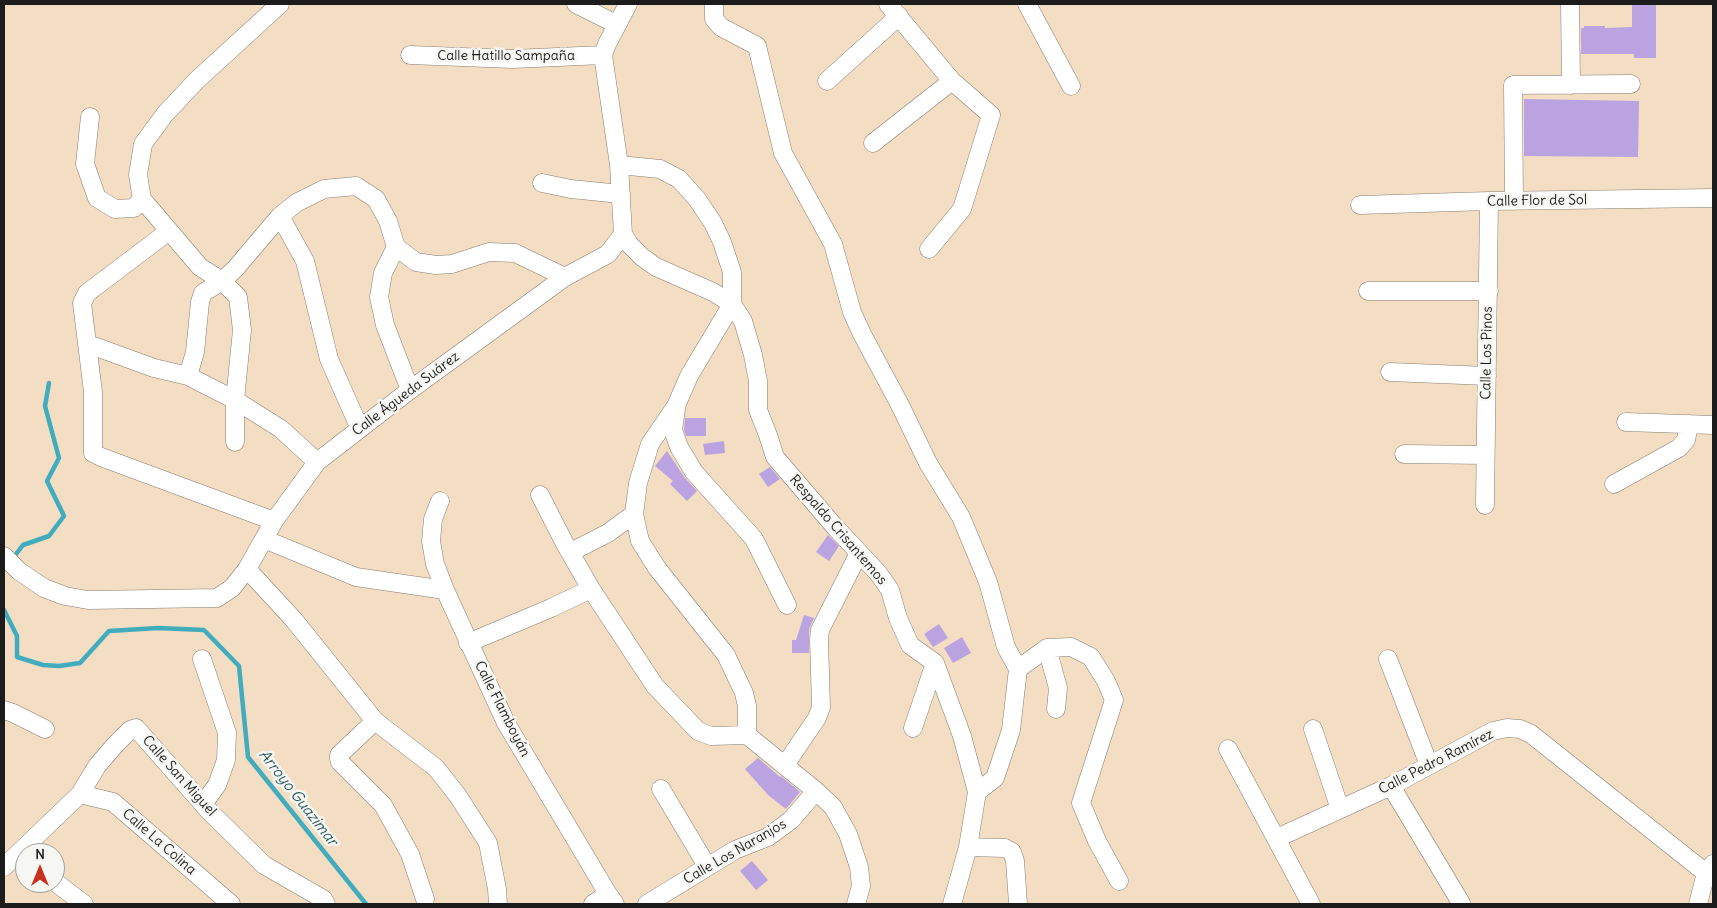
<!DOCTYPE html>
<html>
<head>
<meta charset="utf-8">
<style>
	body { margin:0 }
	#map { position:relative; width:1717px; height:908px; overflow:hidden; background:#f3ddc3; font-family:Delius,sans-serif }
	canvas { display:block }
	.frame { position:absolute; inset:0; border:5px solid #1c1c1c; pointer-events:none }
	.north { position:absolute; left:15px; top:843px; width:50px; height:50px; box-sizing:border-box; background:#f6f6f2; border:1px solid #9f9f9c; border-radius:50%; rotate:0deg; font-size:14px; font-weight:700; line-height:20px; text-align:center; color:#1c1c1c }
	.north::after { content:''; display:block; margin:auto; width:18px; height:22px; background:#c8321e; clip-path:polygon(50% 0,100% 100%,50% 72%,0 100%) }
</style>
</head>
<body>
<div id="map">
<canvas width="1717" height="908"></canvas>
<div class="frame"></div>
<div class="north">N</div>
</div>
<script>
const context = document.querySelector('canvas').getContext('2d');
context.lineJoin = 'round';
function toPath(rows) {
  const path = new Path2D();
  for (const r of rows) {
    path.moveTo(r[0], r[1]);
    for (let i = 2; i < r.length; i += 2) path.lineTo(r[i], r[i + 1]);
  }
  return path;
}
function trace(path, color, width, dash) {
  context.strokeStyle = color;
  context.lineWidth = width;
  context.lineCap = dash ? 'butt' : 'round';
  context.setLineDash(dash || []);
  context.stroke(path);
}
function paint(path, color) {
  context.fillStyle = color;
  context.fill(path, 'evenodd');
}
function drawText(font, color, halo, rows, align = 'center') {
  context.font = font + ' Delius,sans-serif';
  context.lineWidth = 5;
  context.setLineDash([]);
  context.textBaseline = 'middle';
  context.strokeStyle = halo;
  context.fillStyle = color;
  for (const [text, x, y, turn = 0] of rows) {
    context.save();
    context.translate(x, y);
    context.rotate((+turn || 0) * Math.PI / 180);
    context.textAlign = isNaN(turn) ? turn : align;
    if (halo) context.strokeText(text, 0, 0);
    context.fillText(text, 0, 0);
    context.restore();
  }
}
const stream = toPath([
	[13,558,23,545,49,536,64,516,47,481,59,458,45,406,49,383],
	[4,610,17,636,17,657,43,665,59,666,80,663,109,631,158,628,204,630,239,666,248,757,366,904]
]);
const building = toPath([
	[1632,4,1656,4,1656,58,1634,58,1634,54,1581,54,1581,28,1584,28,1584,26,1605,26,1605,28,1632,27],
	[1524,99,1639,101,1638,157,1524,156],
	[685,418,706,418,706,436,686,436,684,430],
	[724,441,725,453,705,455,703,444],
	[667,451,685,478,697,491,687,501,670,484,673,481,655,466],
	[770,467,780,479,768,487,759,474],
	[828,535,839,546,829,561,816,552],
	[804,615,814,618,809,629,809,653,792,653,792,640,796,640],
	[939,624,948,638,933,647,924,634],
	[962,637,971,653,953,663,944,648],
	[758,758,780,777,781,776,800,792,786,809,768,795,745,769],
	[752,861,768,880,756,890,740,871]
]);
const minor = toPath([
	[576,4,616,24],
	[714,4,714,19,721,27,757,46,783,153,833,244,852,312,862,334,900,405,928,463,961,517,988,582,1006,647,1018,669,1011,730,995,778,977,792],
	[888,4,952,81,991,115,962,209,929,249],
	[1027,4,1071,86],
	[1570,4,1571,85],
	[410,55,513,59,603,55],
	[827,81,899,16],
	[90,117,85,164,97,198,115,209,134,208,142,199],
	[873,143,952,81],
	[619,165,660,169,679,179,697,199,713,223,722,242,732,272,732,304,689,376,676,406,650,444,638,483,634,514,640,541,657,568,726,655,744,693,747,706,747,735],
	[542,183,571,189,621,194],
	[1514,201,1513,85,1631,84],
	[1360,205,1489,201,1713,198],
	[280,216,305,261,329,359,360,429],
	[169,231,87,293,82,303,93,392,93,453,101,457,274,521],
	[623,234,629,244,642,257,656,267,713,292,732,304,743,321,753,355,758,381,758,410,768,435,775,457,835,527,878,573,890,590,898,618,910,645,935,663,962,736,977,792,968,847,952,904],
	[396,247,383,273,379,297,385,325,410,390],
	[1368,291,1489,291],
	[88,344,154,368,188,376,235,400,281,429,317,462],
	[1390,372,1487,376],
	[188,376,195,352,200,302,203,293,222,281,235,269,280,216,296,203,324,189,356,186,376,199,388,221,396,247,416,262,436,265,452,264,489,252,515,253,565,277],
	[676,409,673,430,679,447,694,472,754,539,787,605],
	[1626,422,1713,425],
	[235,442,235,400,242,330,238,297,222,281,200,267,142,199,138,175,143,144,165,114,197,80,280,4],
	[1404,454,1485,455],
	[1614,484,1679,448,1686,440,1689,424],
	[540,495,564,542,591,589],
	[440,501,433,519,431,541,435,564,445,590,506,723,608,894,615,904],
	[1485,505,1489,201],
	[264,539,356,577,445,590],
	[571,552,608,533,634,514],
	[4,556,19,571,44,588,65,596,88,600,217,598,232,588,247,569,274,521,317,462,410,390,565,277,608,254,623,234,619,165,603,55,607,44,628,4],
	[247,569,294,620,375,721,436,768,458,796,488,843,497,889,498,904],
	[468,643,551,608,591,589,655,686,698,731,711,736,747,735,816,791,833,807,848,834,859,867,861,886,856,904],
	[1047,648,1058,688,1056,709],
	[202,659,227,733,226,760,217,785,203,804],
	[1388,659,1429,765],
	[1018,669,1047,648,1071,647,1091,657,1106,681,1114,700,1081,803,1097,841,1119,881],
	[4,710,13,713,45,729],
	[375,721,339,755,339,758,340,762,383,805,410,854,425,899],
	[913,728,935,663],
	[1313,729,1340,809],
	[1228,749,1311,904],
	[785,765,817,718,821,707,819,639,820,630,859,553],
	[1391,786,1461,903],
	[661,789,707,866],
	[80,794,113,802,231,904],
	[1277,838,1391,786,1493,731,1507,728,1520,729,1531,734,1706,873],
	[968,847,1005,848,1012,852,1015,861,1018,904],
	[4,867,80,794,97,766,115,745,130,730,136,728,209,811,264,865,323,899,326,904],
	[55,882,84,904],
	[593,904,608,894],
	[647,904,735,850,768,837,791,820,816,791],
	[1698,904,1706,873,1713,864]
]);
const streetNames = [
	["Calle Hatillo Sampaña",506,56],
	["Calle Flor de Sol",1537,201,-1],
	["Calle Los Pinos",1487,353,-89],
	["Calle Águeda Suárez",406,394,-37],
	["Respaldo Crisantemos",838,530,49],
	["Calle Flamboyán",502,709,63],
	["Calle Pedro Ramírez",1436,762,-27],
	["Calle San Miguel",179,776,48],
	["Calle La Colina",159,842,41],
	["Calle Los Naranjos",735,852,-30]
];
const waterNames = [
	["Arroyo Guazimar",298,798,52]
];
trace(stream, '#40acbe', 4.5);
paint(building, '#baa3e0');
trace(minor, '#887c70', 19);
trace(minor, '#fff', 18);
drawText('14px', '#1c1c1c', '#f6f6f2', streetNames);
drawText('italic 15px', '#2c5d65', '#f6f6f2', waterNames);
</script>
</body>
</html>
